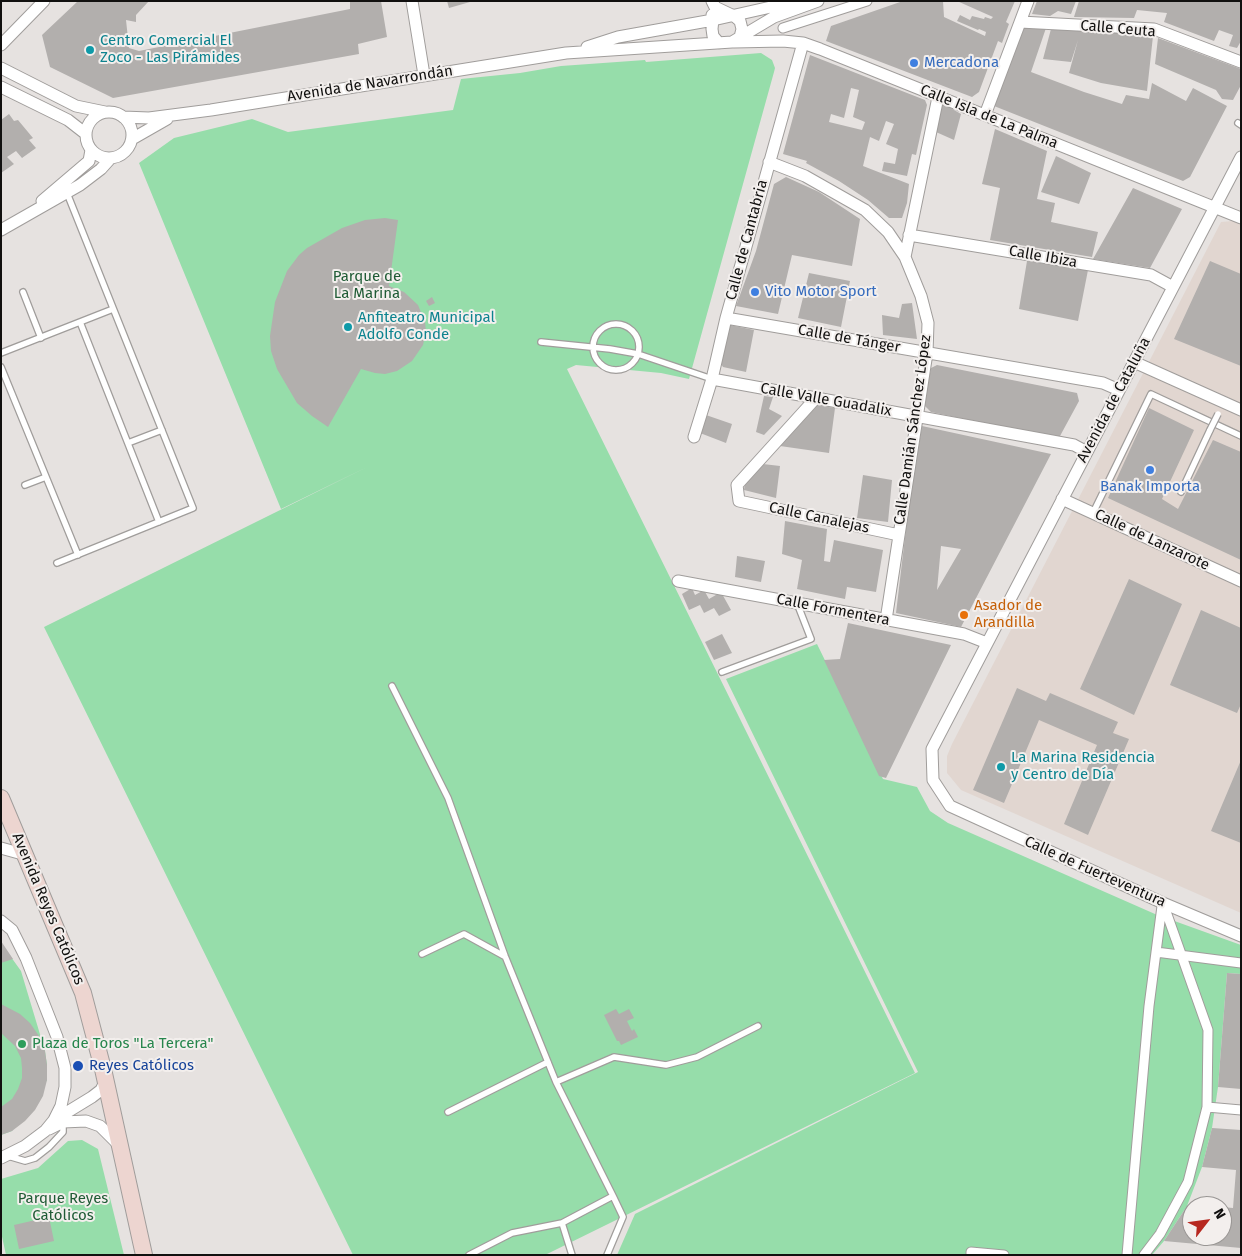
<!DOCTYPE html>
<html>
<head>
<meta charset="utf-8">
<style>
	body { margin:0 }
	#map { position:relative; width:1242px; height:1256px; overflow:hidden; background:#e6e2e0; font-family:"Fira Sans",sans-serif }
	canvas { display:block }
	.frame { position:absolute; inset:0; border:2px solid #11100f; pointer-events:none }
	.north { position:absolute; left:1182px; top:1196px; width:50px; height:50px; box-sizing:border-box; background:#f3efed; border:1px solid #999694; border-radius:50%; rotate:60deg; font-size:14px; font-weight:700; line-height:20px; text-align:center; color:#11100f }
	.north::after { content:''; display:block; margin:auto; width:18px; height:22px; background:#b72820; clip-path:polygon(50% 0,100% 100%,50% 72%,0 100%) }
</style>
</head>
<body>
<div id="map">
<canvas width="1242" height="1256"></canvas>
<div class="frame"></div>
<div class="north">N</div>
</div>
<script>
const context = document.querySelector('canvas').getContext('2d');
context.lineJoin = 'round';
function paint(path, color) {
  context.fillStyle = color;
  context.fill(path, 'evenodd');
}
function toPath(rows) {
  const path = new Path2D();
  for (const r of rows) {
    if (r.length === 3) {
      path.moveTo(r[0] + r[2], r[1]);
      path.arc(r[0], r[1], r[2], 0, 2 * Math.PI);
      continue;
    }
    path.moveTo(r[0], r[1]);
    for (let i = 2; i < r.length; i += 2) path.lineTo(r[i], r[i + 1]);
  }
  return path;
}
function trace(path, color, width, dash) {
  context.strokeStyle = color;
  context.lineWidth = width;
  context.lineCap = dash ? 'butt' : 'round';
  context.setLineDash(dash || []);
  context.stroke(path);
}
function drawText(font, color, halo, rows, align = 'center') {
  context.font = font + ' "Fira Sans",sans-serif';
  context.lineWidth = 4;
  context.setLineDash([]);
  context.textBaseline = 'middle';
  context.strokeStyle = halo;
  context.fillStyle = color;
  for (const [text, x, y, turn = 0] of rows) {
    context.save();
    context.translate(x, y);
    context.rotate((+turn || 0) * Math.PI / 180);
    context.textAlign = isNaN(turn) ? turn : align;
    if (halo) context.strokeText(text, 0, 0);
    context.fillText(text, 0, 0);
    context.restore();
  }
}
const built = toPath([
	[1233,221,1241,224,1241,913,961,790,947,773,947,756,952,744,1221,222]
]);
const green = toPath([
	[761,53,772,60,775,68,774,72,689,379,661,373,576,365,567,369,915,1073,545,1255,353,1255,44,627,367,467,281,509,139,163,174,138,252,119,288,132,453,110,461,79,520,73,561,66,645,60,646,62],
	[817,644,883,779,917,787,930,811,948,823,1155,914,1241,945,1241,974,1227,973,1218,1087,1212,1128,1202,1167,1187,1206,1164,1241,1152,1255,617,1255,635,1214,918,1072,726,679],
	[1,943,21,971,45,1051,47,1065,47,1080,12,1131,1,1135],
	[82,1140,98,1149,124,1255,6,1255,1,1232,1,1179,38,1168,68,1141]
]);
const building = toPath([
	[78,1,149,1,136,15,136,22,126,20,129,48,139,51,350,9,350,1,381,1,387,37,358,44,359,54,113,98,50,67,42,35],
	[447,1,470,1,470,2,449,8],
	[903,1,943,1,944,17,985,36,986,32,979,29,978,30,957,21,960,15,970,20,972,16,984,19,985,17,991,19,993,17,957,1,1015,1,1006,22,1009,24,1002,43,998,41,979,92,972,97,826,41,831,26],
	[1037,1,1076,1,1071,14,1058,11,1050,16,1032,14],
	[1079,1,1241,1,1241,41,1237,48,1229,46,1233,35,1219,30,1214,41,1164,22,1167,13,1137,10,1134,18,1074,17],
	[1022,26,1046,28,1031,72,1084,92,1122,104,1126,95,1149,99,1152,83,1186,101,1193,88,1227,106,1190,177,1183,181,989,104],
	[1051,29,1115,32,1153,36,1147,91,1101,83,1069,73,1078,40,1071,62,1043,59],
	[1158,38,1241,69,1241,85,1233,100,1222,99,1216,90,1155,64],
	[810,55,925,100,927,105,916,155,912,154,907,176,882,171,884,162,895,164,898,149,886,144,894,124,886,121,879,141,870,137,863,166,909,184,907,203,902,218,889,218,868,200,839,181,806,163,807,161,783,154],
	[851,88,859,90,853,117,865,122,862,130,829,122,831,114,844,118],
	[942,103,961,114,954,140,936,132],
	[9,114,14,121,18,120,33,138,29,140,36,148,22,158,16,151,7,157,14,164,1,173,1,120],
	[995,129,1047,151,1037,199,1055,203,1051,222,1098,232,1092,257,990,240,1000,188,982,184],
	[1056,156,1091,173,1079,204,1041,192],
	[786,177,819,192,860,219,852,266,792,255,778,314,736,306,756,251,774,184],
	[1133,188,1182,209,1150,268,1093,259],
	[385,218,398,220,389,286,404,292,418,305,425,322,426,331,423,345,412,361,397,371,385,374,375,373,361,369,328,427,312,416,297,403,277,369,271,351,270,336,275,302,287,271,299,255,307,248,342,228,365,220],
	[1027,261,1088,270,1078,321,1019,309],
	[1210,261,1241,274,1241,366,1174,339],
	[809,273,850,281,841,327,798,318],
	[432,297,435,303,429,306,426,301],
	[912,303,917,339,883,335,882,315,899,318,902,304],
	[730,325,754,330,746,372,723,367,720,362],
	[937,365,1077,393,1079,401,1060,436,1056,438,931,412,924,405,931,368],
	[764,396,773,397,769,409,782,416,764,435,756,432],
	[816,405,835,408,829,453,780,446],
	[1149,408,1194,430,1162,499,1178,509,1213,440,1241,452,1241,560,1108,498],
	[706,415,732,424,726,443,700,433],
	[922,426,1051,454,961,627,896,613,908,512],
	[941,546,961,549,937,590],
	[763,464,780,466,776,498,744,490,745,482],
	[863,475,892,480,888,522,857,518],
	[785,521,827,529,824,561,830,562,834,540,883,550,876,592,847,587,845,599,797,589,802,560,782,554],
	[737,556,765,561,761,582,735,577],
	[1129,579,1182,604,1134,715,1080,689],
	[692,588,695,595,704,590,709,599,721,592,731,610,719,616,714,608,704,613,700,605,689,610,682,594],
	[1201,610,1241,628,1241,704,1237,713,1170,685],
	[848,623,951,645,886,778,879,776,824,660,840,659],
	[722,634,732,653,714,660,705,642],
	[1017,688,1046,701,1050,693,1118,722,1113,733,1129,739,1088,835,1064,824,1097,745,1039,720,1004,803,973,790],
	[1241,760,1241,843,1211,831],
	[1,941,13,959,1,963],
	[1227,973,1241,974,1241,1089,1218,1087],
	[1,1004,20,1014,30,1023,39,1036,45,1051,47,1065,47,1080,43,1096,35,1110,25,1121,12,1131,1,1135,1,1107,12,1099,18,1089,22,1078,22,1068,21,1058,15,1046,1,1033],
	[616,1009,619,1014,629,1009,634,1018,627,1021,632,1031,634,1029,638,1037,621,1045,619,1041,617,1041,604,1015],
	[1212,1128,1241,1130,1241,1248,1164,1241,1187,1206,1192,1206,1192,1236,1222,1236,1222,1207,1233,1208,1236,1170,1202,1167],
	[49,1217,54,1241,19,1249,14,1225]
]);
const service = toPath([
	[1238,123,1241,125],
	[23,292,41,338],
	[80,322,159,522],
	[616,347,23],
	[541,342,610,349,638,354,712,379],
	[1,353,113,309],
	[1,367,78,555],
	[128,443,162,430],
	[25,485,46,477],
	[1181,492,1210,430],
	[1093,513,1151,394,1241,436],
	[57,563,193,508,67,193],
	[722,672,811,639,797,603],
	[392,686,448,798,505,956,556,1082,613,1196,562,1223,572,1255],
	[422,954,464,934,504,956],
	[556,1082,614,1057,666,1065,697,1057,758,1026],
	[448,1112,548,1062],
	[8,1156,25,1161,35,1158,49,1147,63,1132,63,1123],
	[469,1255,512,1233,562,1223],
	[607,1255,623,1217,613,1196]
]);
const pedestrian = toPath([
	[783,28,867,1],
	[1156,952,1241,963],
	[1207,1107,1241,1110],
	[971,1255,971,1252,1004,1255],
	[1127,1255,1149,1006,1162,906],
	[1144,1255,1160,1234,1188,1182,1207,1107,1208,1030,1163,903]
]);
const minor = toPath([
	[412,1,424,75],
	[712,1,715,7,734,16,740,21,742,29,740,37],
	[712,15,713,20,712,29,713,36,719,43],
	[1020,22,1154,29,1241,62],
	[734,42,783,41,803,43,820,49,1241,218],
	[1,45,44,1],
	[587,47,618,37,713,20,798,1],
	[1,68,76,106,105,112],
	[1,87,68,120,86,134],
	[109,135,23],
	[985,115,1028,1],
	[123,117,149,118,211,110,566,53,732,42,774,17,818,1],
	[132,139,167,119],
	[1241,157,932,749,933,780,950,806,1163,903,1241,936],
	[769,162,805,176,865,210,888,232,905,257,921,296,928,323,927,353,886,620],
	[42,201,89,161,91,150],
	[1,230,80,185,101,169,110,159],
	[909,235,1151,275,1173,287],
	[905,257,938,97],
	[726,318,1103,383,1119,390],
	[1134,362,1241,410],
	[712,379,1074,445,1087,452],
	[815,399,737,485,739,501,899,535],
	[694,437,712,379,726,318,803,43],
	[1062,499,1241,581],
	[678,581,964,634,987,643],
	[1,848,26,855],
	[1,921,12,930,26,958,57,1037,65,1068,65,1087,61,1106,54,1120,45,1131,25,1146,1,1158],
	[56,1119,92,1097,101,1090,106,1080],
	[49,1129,63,1122,86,1121,100,1126,120,1146]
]);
const secondary = toPath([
	[1,798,83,993,103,1069,144,1255]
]);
const serviceBridge = toPath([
	[1210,430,1218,414]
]);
const markers = [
	[90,50,5,"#0f9aa8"],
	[914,63,5,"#3f7fe0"],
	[755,292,5,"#3f7fe0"],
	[348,327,5,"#0f9aa8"],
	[1150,470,5,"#3f7fe0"],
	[964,615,5,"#e8710a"],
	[1001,767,5,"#0f9aa8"],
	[22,1044,5,"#2e9e5b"],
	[78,1066,6,"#1a4fb4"]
];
const streetNames = [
	["Calle Ceuta",1118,29,5],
	["Avenida de Navarrondán",370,84,-9],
	["Calle Isla de La Palma",989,117,22],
	["Calle de Cantabria",747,240,-75],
	["Calle Ibiza",1043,257,10],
	["Calle de Tánger",849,339,10],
	["Calle Valle Guadalix",826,400,10],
	["Avenida de Cataluña",1114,400,-62],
	["Calle Damián Sánchez López",913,430,-82],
	["Calle Canalejas",819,518,12],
	["Calle de Lanzarote",1152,540,25],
	["Calle Formentera",833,610,11],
	["Calle de Fuerteventura",1095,872,24],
	["Avenida Reyes Católicos",48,909,67]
];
const cultureNames = [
	["Centro Comercial El",100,41],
	["Zoco - Las Pirámides",100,58],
	["Anfiteatro Municipal",358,318],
	["Adolfo Conde",358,335],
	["La Marina Residencia",1011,758],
	["y Centro de Día",1011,775]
];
const shopNames = [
	["Mercadona",924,63],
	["Vito Motor Sport",765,292],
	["Banak Importa",1150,487,"center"]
];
const parkNames = [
	["Parque de",367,277],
	["La Marina",367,294],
	["Parque Reyes",63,1199],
	["Católicos",63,1216]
];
const foodNames = [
	["Asador de",974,606],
	["Arandilla",974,623]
];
const leisureNames = [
	["Plaza de Toros \"La Tercera\"",32,1044]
];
const transitNames = [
	["Reyes Católicos",89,1066]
];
paint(built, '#e1d6d0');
paint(green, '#96ddaa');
paint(building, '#b2afad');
trace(service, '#a09d9b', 8);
trace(pedestrian, '#a09d9b', 11);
trace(minor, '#a09d9b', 13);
trace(secondary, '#a09d9b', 18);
trace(service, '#fff', 5.5);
trace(pedestrian, '#fff', 9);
trace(minor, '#fff', 11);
trace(secondary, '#edd5d0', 16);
trace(serviceBridge, '#a09d9b', 8, []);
trace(serviceBridge, '#fff', 5.5);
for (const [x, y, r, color] of markers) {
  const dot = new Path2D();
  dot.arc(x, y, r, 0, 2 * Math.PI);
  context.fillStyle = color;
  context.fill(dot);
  trace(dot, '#f3efed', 2);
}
drawText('15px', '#11100f', '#f3efed', streetNames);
drawText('15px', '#0d838f', '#f3efed', cultureNames, 'left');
drawText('15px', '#366cbe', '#f3efed', shopNames, 'left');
drawText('15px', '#1f5b35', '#f3efed', parkNames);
drawText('15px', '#c56008', '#f3efed', foodNames, 'left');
drawText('15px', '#27864d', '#f3efed', leisureNames, 'left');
drawText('15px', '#164399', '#f3efed', transitNames, 'left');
</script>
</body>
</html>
